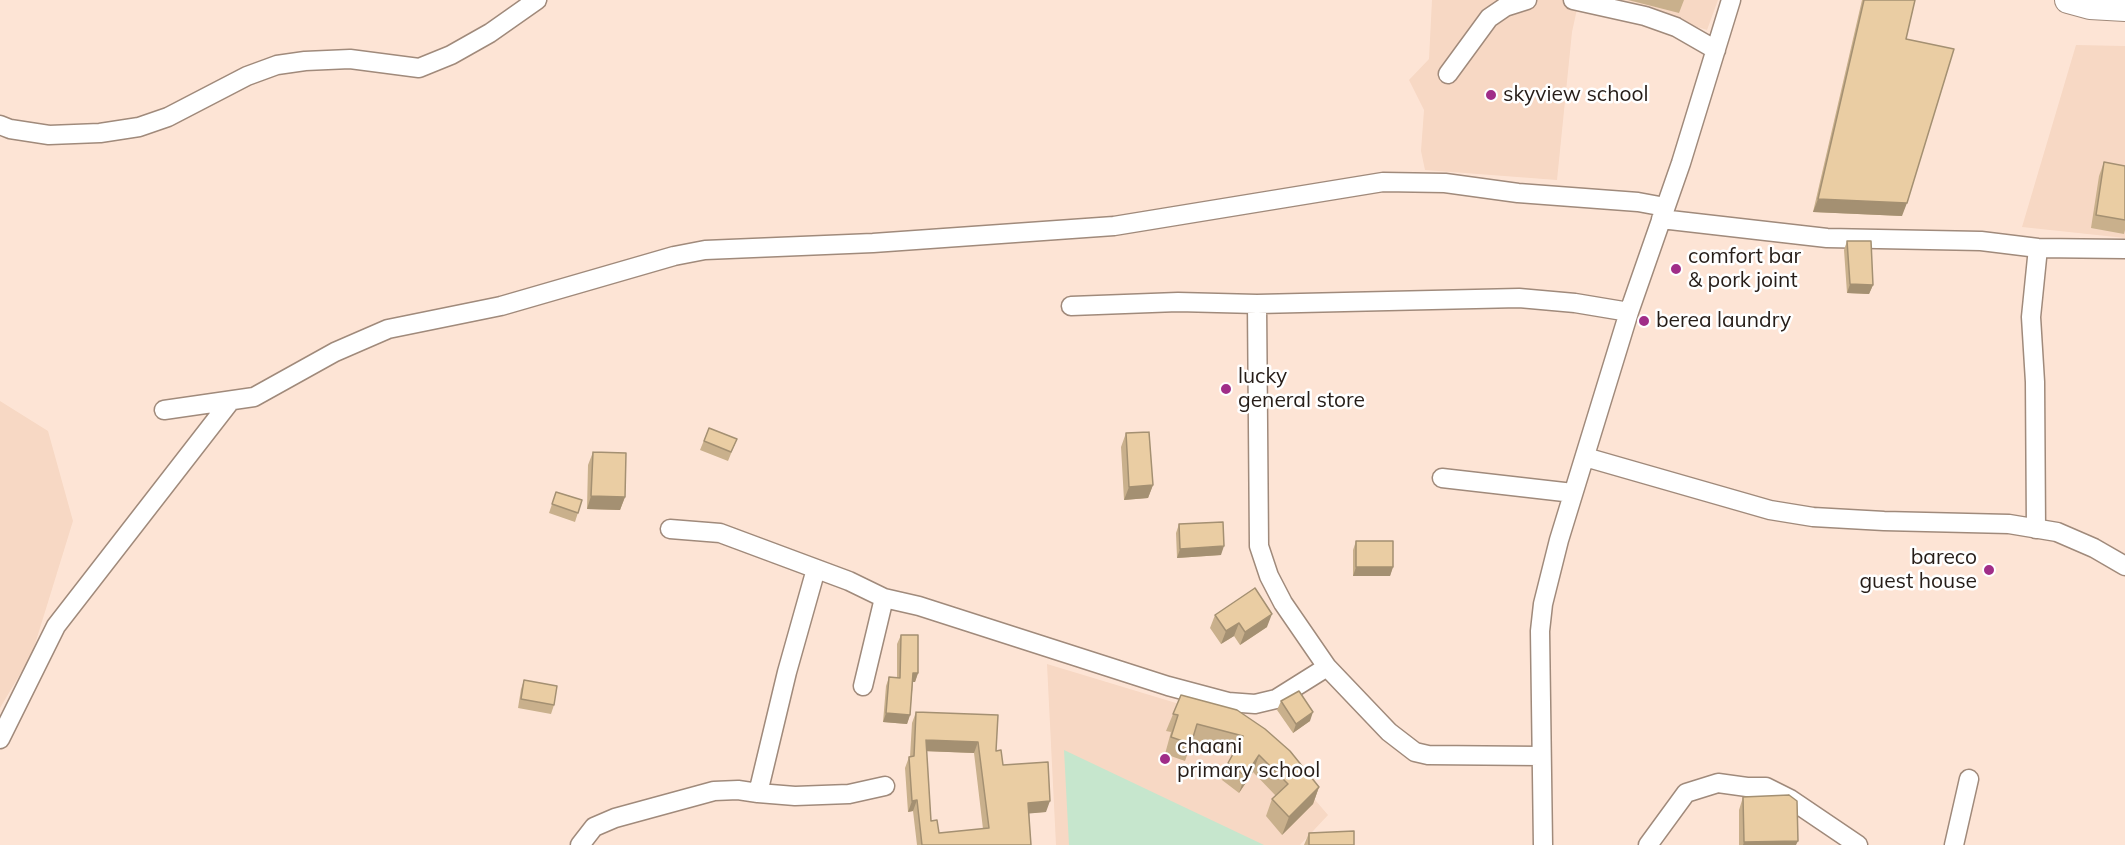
<!DOCTYPE html>
<html>
<head>
<meta charset="utf-8">
<style>
	body { margin:0 }
	canvas { display:block; background:#fde4d5 }
</style>
</head>
<body>
<canvas width="2125" height="845"></canvas>
<script>
const context = document.querySelector('canvas').getContext('2d');
context.lineJoin = 'round';
function paint(path, color) {
  context.fillStyle = color;
  context.fill(path, 'evenodd');
}
function toPath(rows) {
  const path = new Path2D();
  for (const r of rows) {
    path.moveTo(r[0], r[1]);
    for (let i = 2; i < r.length; i += 2) path.lineTo(r[i], r[i + 1]);
  }
  return path;
}
function trace(path, color, width, dash) {
  context.strokeStyle = color;
  context.lineWidth = width;
  context.lineCap = dash ? 'butt' : 'round';
  context.setLineDash(dash || []);
  context.stroke(path);
}
function drawText(font, color, halo, rows, align = 'center') {
  context.font = font + ' Mulish,sans-serif';
  context.lineWidth = 5;
  context.setLineDash([]);
  context.textBaseline = 'middle';
  context.strokeStyle = halo;
  context.fillStyle = color;
  for (const [text, x, y, turn = 0] of rows) {
    context.save();
    context.translate(x, y);
    context.rotate((+turn || 0) * Math.PI / 180);
    context.textAlign = isNaN(turn) ? turn : align;
    if (halo) context.strokeText(text, 0, 0);
    context.fillText(text, 0, 0);
    context.restore();
  }
}
const built = toPath([
	[1432,0,1579,0,1572,32,1557,180,1425,170,1421,151,1424,110,1409,80,1429,59],
	[1609,0,1718,0,1707,30],
	[2076,45,2125,46,2125,238,2022,227],
	[0,401,48,431,73,521,32,654,0,708],
	[1047,664,1229,719,1304,787,1328,815,1300,845,1056,845]
]);
const green = toPath([
	[1064,750,1264,845,1069,845]
]);
const street = toPath([
	[1573,0,1645,16,1676,27,1716,50],
	[1448,74,1489,18,1505,7,1527,0],
	[0,125,10,129,49,135,100,133,139,127,168,117,247,76,277,65,305,61,350,59,419,68,451,55,490,33,537,0],
	[1661,219,1827,238,1981,241,2038,248,2125,249],
	[1257,304,1259,546,1269,576,1283,603,1327,667,1389,732,1415,752,1428,755,1540,756],
	[1071,306,1178,302,1257,304,1519,298,1575,303,1629,312],
	[164,410,254,397,335,352,388,329,501,306,674,256,705,250,873,243,1114,226,1383,182,1445,183,1518,193,1638,202,1665,207],
	[1585,457,1770,510,1813,517,1884,521,2009,524,2057,532,2094,548,2125,566],
	[1442,478,1573,493],
	[670,529,720,533,849,581,884,598,919,606,1168,686,1228,702,1255,704,1276,699,1327,667],
	[2036,529,2035,382,2031,317,2038,248],
	[863,686,884,598],
	[0,739,56,626,229,403],
	[758,793,795,796,849,794,885,786],
	[580,845,594,827,615,818,714,791,738,790,758,793,787,672,816,569],
	[1543,845,1540,631,1543,604,1559,540,1629,312,1681,163,1731,0],
	[1648,845,1686,793,1718,783,1747,787,1766,787,1790,799,1858,845],
	[1954,845,1969,779]
]);
const secondary = toPath([
	[2068,0,2090,6,2125,8]
]);
const wall = toPath([
	[1628,0,1684,0,1679,13],
	[1862,0,1915,0,1906,39,1902,216,1813,212],
	[2104,162,2125,166,2125,230,2124,234,2091,228,2099,176],
	[1847,241,1873,285,1869,294,1847,293,1844,250],
	[709,428,737,439,728,461,700,450],
	[1126,433,1153,485,1148,498,1124,500,1121,447],
	[593,452,625,497,620,510,587,509,588,465],
	[556,492,582,500,575,522,549,513],
	[1179,524,1221,555,1177,558,1176,533],
	[1356,541,1393,567,1390,576,1353,576,1353,550],
	[1215,615,1267,627,1240,645,1234,636,1221,644,1210,628],
	[901,635,918,673,915,682,913,682,910,715,907,724,883,722,886,686,889,677,897,678,897,644],
	[524,680,554,705,551,714,518,708,521,689],
	[1181,695,1319,787,1313,804,1282,835,1266,816,1272,799,1276,796,1253,772,1239,793,1222,780,1228,763,1234,753,1192,741,1185,761,1165,754,1171,732,1166,731],
	[1281,701,1310,721,1293,733,1277,710],
	[916,712,996,751,1003,765,1046,812,1029,813,1031,845,917,845,913,811,908,812,905,768,909,757,910,757,912,723],
	[926,751,974,753,983,829,939,833,931,821],
	[1743,797,1796,845,1739,845,1739,810],
	[1309,833,1354,845,1304,845]
]);
const shadedWall = toPath([
	[1818,199,1907,203,1902,216,1813,212],
	[1850,284,1873,285,1869,294,1847,293],
	[1153,485,1148,498,1124,500,1129,487],
	[591,496,625,497,620,510,587,509],
	[1224,546,1221,555,1177,558,1180,549],
	[1356,567,1393,567,1390,576,1353,576],
	[1272,614,1267,627,1240,645,1245,632],
	[1239,623,1234,636,1221,644,1226,631],
	[913,673,918,673,915,682,910,682],
	[1313,712,1310,721,1293,733,1296,724],
	[886,713,910,715,907,724,883,722],
	[926,740,978,742,974,753,922,751],
	[1259,755,1253,772,1239,793,1245,776],
	[1319,787,1313,804,1282,835,1289,817],
	[917,800,913,811,908,812,912,801],
	[1050,801,1046,812,1024,814,1028,803],
	[1798,841,1796,845,1743,845,1744,842]
]);
const building = toPath([
	[1864,0,1915,0,1906,39,1954,49,1907,203,1818,199,1864,0],
	[2104,162,2125,166,2125,220,2096,215,2104,162],
	[1847,241,1871,241,1873,285,1850,284,1847,241],
	[709,428,737,439,731,452,704,441,709,428],
	[1149,432,1153,485,1129,487,1126,433,1149,432],
	[593,452,626,453,625,497,591,496,593,452],
	[556,492,582,500,578,513,552,504,556,492],
	[1223,522,1224,546,1180,549,1179,524,1223,522],
	[1356,541,1393,541,1393,567,1356,567,1356,541],
	[1255,588,1272,614,1245,632,1239,623,1226,631,1215,615,1255,588],
	[901,635,918,635,918,673,913,673,910,715,886,713,889,677,900,678,901,635],
	[524,680,557,686,554,705,521,699,524,680],
	[1299,691,1313,712,1296,724,1281,701,1299,691],
	[1181,695,1237,710,1265,729,1290,751,1319,787,1289,817,1272,799,1288,784,1259,755,1245,776,1228,763,1243,736,1197,724,1191,744,1171,737,1178,715,1173,714,1181,695],
	[916,712,998,715,996,751,1001,750,1003,765,1048,762,1050,801,1028,803,1031,845,922,845,917,800,912,801,909,757,914,756,916,712],
	[926,740,978,742,989,828,939,833,937,820,931,821,926,740],
	[1789,795,1797,801,1798,841,1744,842,1743,797,1789,795],
	[1354,831,1354,845,1309,845,1309,833,1354,831]
]);
const markers = [
	[1491,95,6,"#a02d88"],
	[1676,269,6,"#a02d88"],
	[1644,321,6,"#a02d88"],
	[1226,389,6,"#a02d88"],
	[1989,570,6,"#a02d88"],
	[1165,759,6,"#a02d88"]
];
const poiNames = [
	["skyview school",1503,95],
	["comfort bar",1688,257],
	["& pork joint",1688,281],
	["berea laundry",1656,321],
	["lucky",1238,377],
	["general store",1238,401],
	["bareco",1977,558,"right"],
	["guest house",1977,582,"right"],
	["chaani",1177,747],
	["primary school",1177,771]
];
paint(built, '#f7d8c4');
paint(green, '#c6e6cd');
trace(street, '#a08a7b', 21);
trace(secondary, '#a08a7b', 28);
trace(street, '#fff', 18);
trace(secondary, '#fff', 26);
paint(wall, '#c9b08c');
paint(shadedWall, '#a49072');
paint(building, '#eacda3');
trace(building, '#a49072', 1.5);
for (const [x, y, r, color] of markers) {
  const dot = new Path2D();
  dot.arc(x, y, r, 0, 2 * Math.PI);
  context.fillStyle = color;
  context.fill(dot);
  trace(dot, '#fff', 2);
}
drawText('21px', '#261d18', '#fff', poiNames, 'left');
</script>
</body>
</html>
